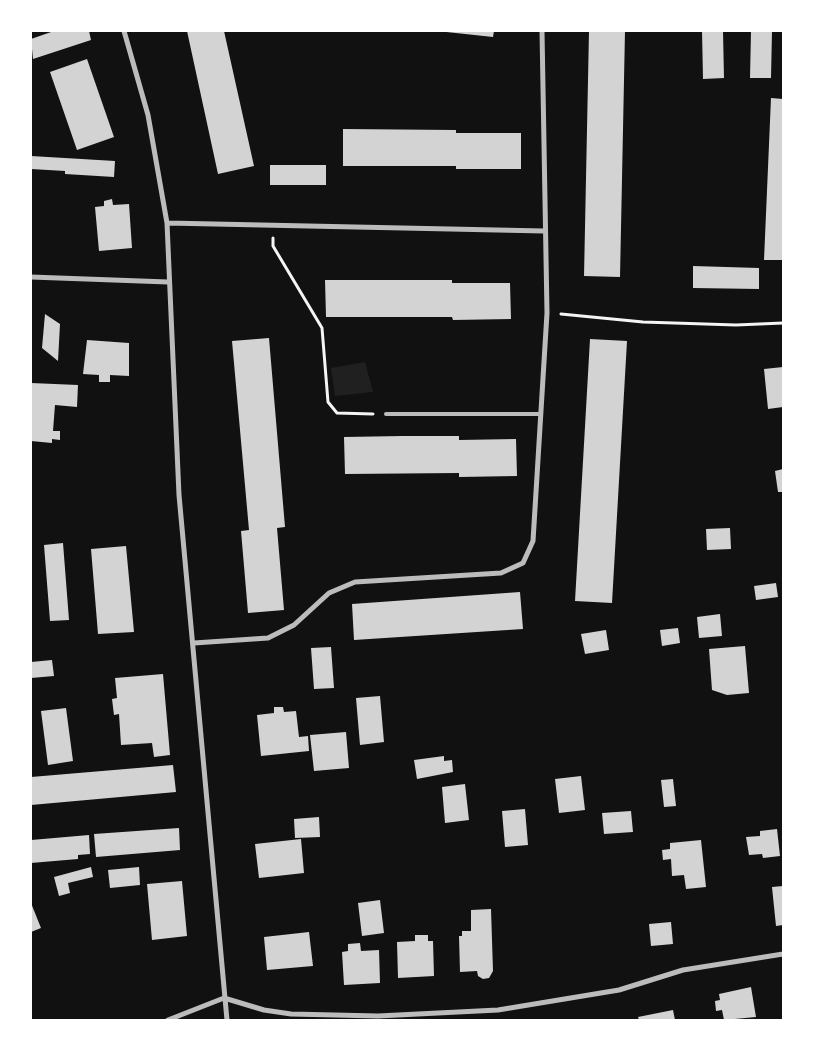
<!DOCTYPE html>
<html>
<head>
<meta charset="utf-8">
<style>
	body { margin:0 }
	#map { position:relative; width:814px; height:1051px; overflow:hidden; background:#111; font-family:"Asap Condensed",sans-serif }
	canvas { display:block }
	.frame { position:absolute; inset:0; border:32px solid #fff; pointer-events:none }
</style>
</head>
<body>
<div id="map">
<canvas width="814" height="1051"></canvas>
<div class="frame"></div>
</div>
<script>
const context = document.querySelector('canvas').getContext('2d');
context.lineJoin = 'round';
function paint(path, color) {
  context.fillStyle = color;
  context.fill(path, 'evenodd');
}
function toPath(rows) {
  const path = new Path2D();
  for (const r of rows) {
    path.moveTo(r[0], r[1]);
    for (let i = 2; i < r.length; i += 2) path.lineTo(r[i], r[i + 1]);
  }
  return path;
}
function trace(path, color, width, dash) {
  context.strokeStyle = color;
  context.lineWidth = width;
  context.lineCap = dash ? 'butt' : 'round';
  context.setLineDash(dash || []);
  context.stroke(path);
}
const green = toPath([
	[365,362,373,392,335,396,331,368]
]);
const building = toPath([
	[54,31,89,31,91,40,33,59,31,39],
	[187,31,224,31,254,166,218,174],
	[437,31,494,31,493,37],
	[589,31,625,31,620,277,584,276],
	[702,31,723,31,724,78,703,79],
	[751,31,772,31,771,78,750,78],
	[87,59,114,137,77,150,50,72],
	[771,98,783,99,783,260,764,260],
	[343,129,456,130,456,133,521,133,521,169,456,169,456,166,343,166],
	[31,156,115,161,114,177,65,174,65,171,31,169],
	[270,165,326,165,326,185,270,185],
	[112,199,113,205,129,204,132,248,99,251,95,207,104,206,104,201],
	[693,266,759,268,759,289,693,288],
	[325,280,452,280,452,283,510,283,511,319,453,320,452,317,326,317],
	[45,314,60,324,58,361,42,348],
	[269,338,285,527,277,528,284,610,248,613,241,531,249,530,232,341],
	[590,339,627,341,612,603,575,601],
	[87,340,129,343,129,376,110,375,110,382,99,382,99,375,83,374],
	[783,367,783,407,768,409,764,369],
	[31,383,78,385,77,407,55,405,53,431,60,431,60,440,52,439,52,443,31,441],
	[402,436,459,436,459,440,516,439,517,476,459,477,459,473,345,474,344,437],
	[783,469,783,492,778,492,775,471],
	[730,528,731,549,707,550,706,529],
	[63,543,69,620,50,621,44,545],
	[126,546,134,632,98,634,91,549],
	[776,583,778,597,756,600,754,586],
	[520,592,523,629,354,640,352,604],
	[720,614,722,636,699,638,697,617],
	[678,628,680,643,662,646,660,630],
	[606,630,609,650,585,654,581,634],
	[745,646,749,693,727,695,712,690,709,649],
	[331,647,334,688,314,689,311,648],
	[52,660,54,676,31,678,31,662],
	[163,674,170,755,154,757,152,743,121,745,119,714,114,715,112,699,117,698,115,678],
	[380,696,384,742,360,745,356,698],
	[274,707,283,707,284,712,296,711,299,737,308,736,309,751,261,756,257,715,274,713],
	[66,708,73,761,48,765,41,711],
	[346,732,349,768,314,771,310,735],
	[444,756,444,761,452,760,453,772,417,779,414,760],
	[173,765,176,792,31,805,31,777],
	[581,776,585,810,559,813,555,779],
	[673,779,676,806,664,807,661,780],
	[465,784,469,820,445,823,442,787],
	[525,809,528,845,505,847,502,811],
	[631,811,633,832,604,834,602,813],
	[319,817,320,837,295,838,294,819],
	[179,828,180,850,96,857,94,834],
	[777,829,780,856,763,858,762,854,749,855,746,837,760,836,760,831],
	[89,835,90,854,78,855,78,859,31,863,31,840],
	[301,839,304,873,259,878,255,844],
	[701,840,706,887,686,889,684,875,672,876,671,859,663,860,662,850,670,849,670,843],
	[91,867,93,877,68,883,70,893,59,896,54,877],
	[139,867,140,885,110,888,108,870],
	[182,881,187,936,152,940,147,884],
	[783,886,783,925,776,926,772,887],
	[380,900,384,933,362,936,358,903],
	[31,903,41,928,31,932],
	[491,909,493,971,489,978,483,979,478,976,477,971,460,972,459,936,462,936,462,931,471,931,471,910],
	[671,922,673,944,651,946,649,924],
	[309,932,313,966,267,970,264,937],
	[415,935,428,935,428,941,433,941,434,976,398,978,397,942,415,941],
	[360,943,361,951,379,950,380,983,344,985,342,952,348,951,348,944],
	[751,987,756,1017,724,1020,722,1010,716,1011,715,1001,720,1000,719,994],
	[673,1010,675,1020,639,1020,638,1017]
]);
const path = toPath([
	[273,238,273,246,322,328,328,402,337,413,373,414],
	[561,314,643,322,736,325,783,323]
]);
const service = toPath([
	[386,414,541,414]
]);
const minor = toPath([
	[124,31,148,115,167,223,179,495,227,1020],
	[167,223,544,231],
	[31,277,168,282],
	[194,643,268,638,294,625,329,593,355,582,501,573,523,563,533,541,547,313,542,31],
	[168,1020,224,998,264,1010,291,1014,378,1016,498,1010,619,990,683,970,783,954]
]);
paint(green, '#202020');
paint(building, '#d3d3d3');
trace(path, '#f5f5f5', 3);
trace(service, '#bcbcbc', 4);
trace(minor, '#bcbcbc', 5);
</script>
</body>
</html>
